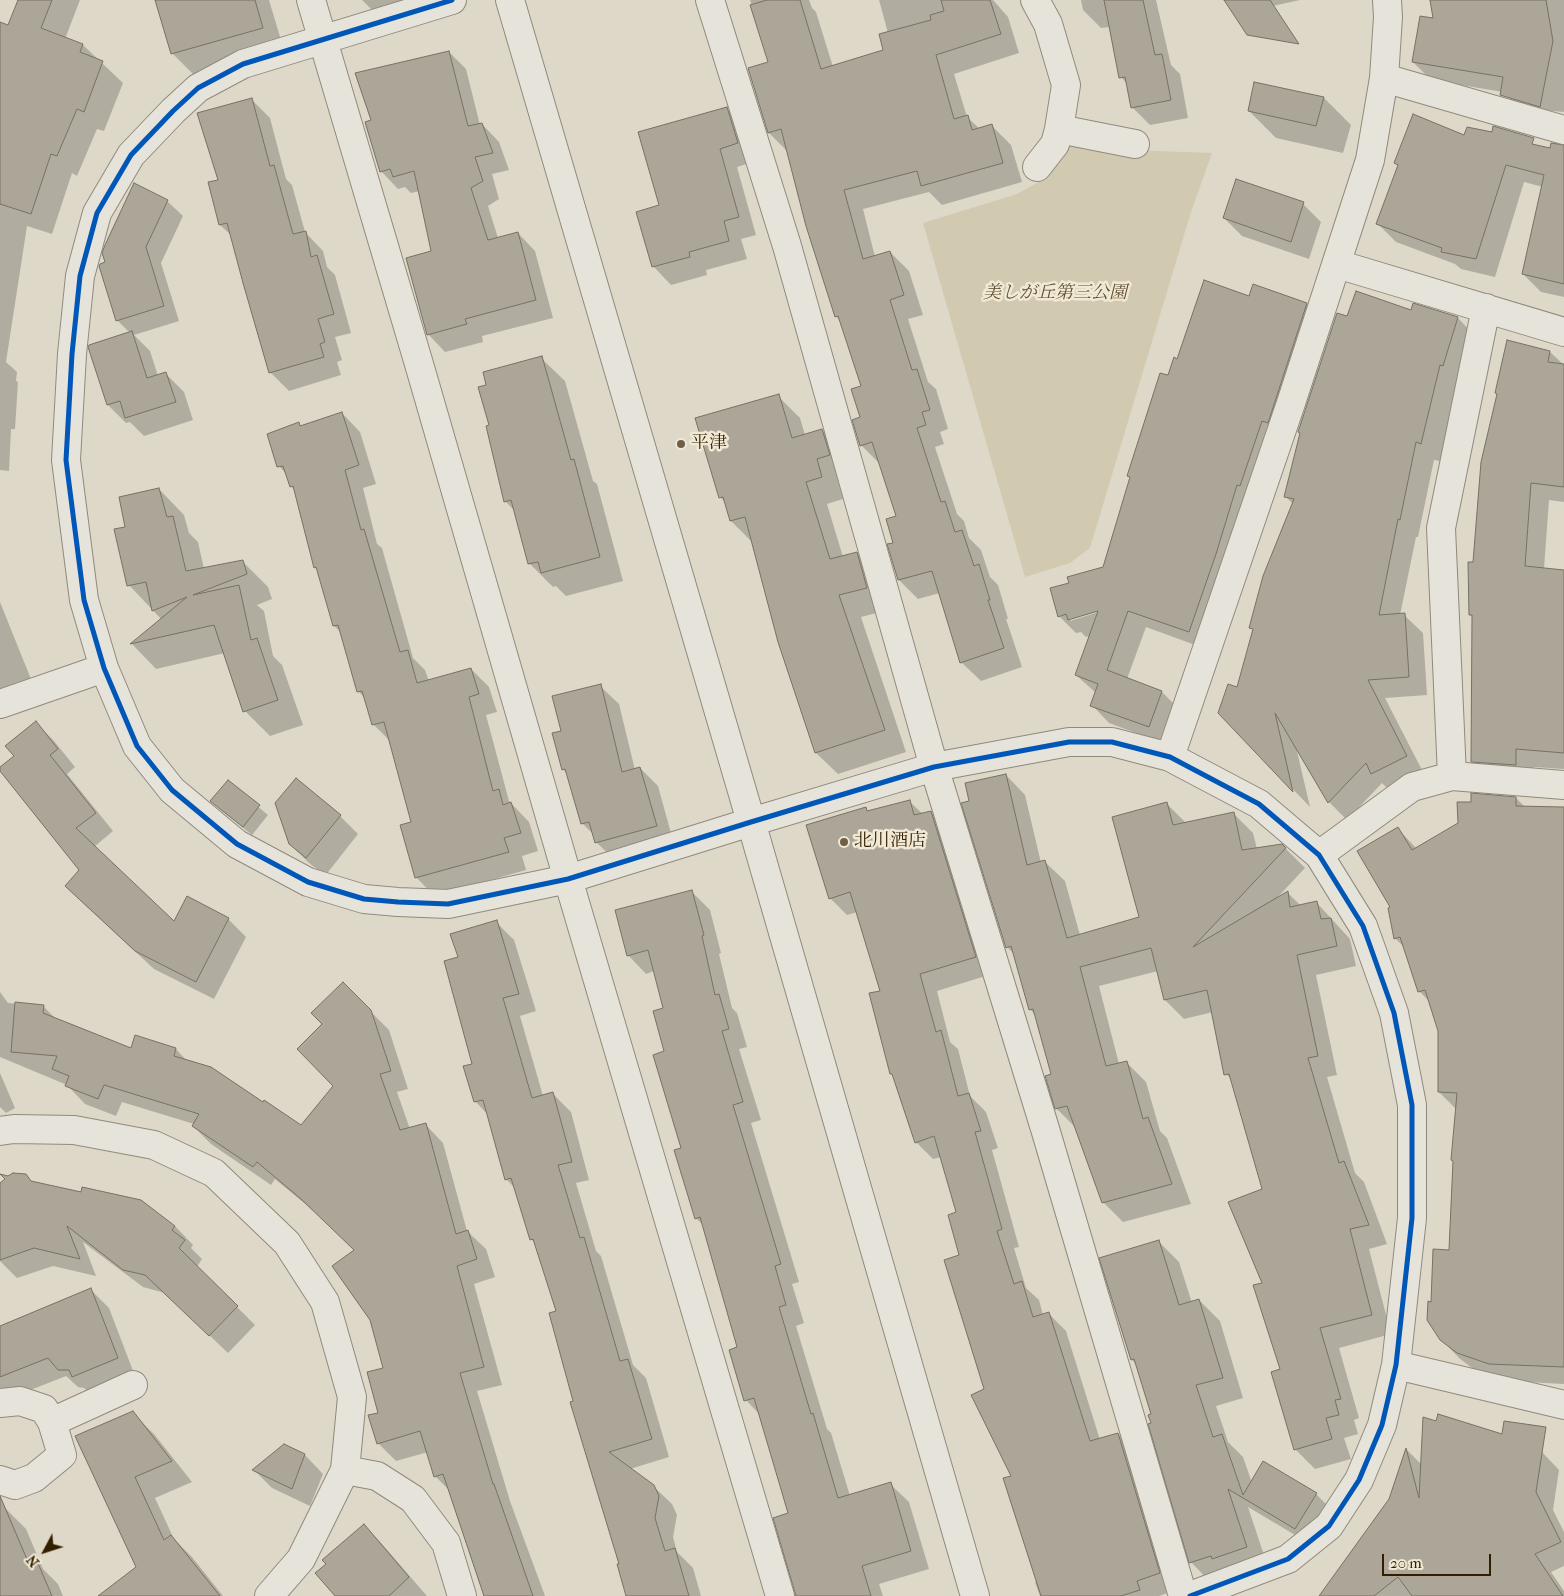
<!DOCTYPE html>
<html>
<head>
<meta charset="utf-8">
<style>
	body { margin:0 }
	#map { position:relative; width:1564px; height:1596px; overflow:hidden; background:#ded8c8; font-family:"IM FELL French Canon",serif }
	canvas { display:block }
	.north { position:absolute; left:20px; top:1526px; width:50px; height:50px; -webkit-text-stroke:4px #f0e9d5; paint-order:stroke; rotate:230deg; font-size:14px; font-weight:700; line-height:20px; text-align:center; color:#341e00 }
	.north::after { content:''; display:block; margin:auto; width:18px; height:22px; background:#341e00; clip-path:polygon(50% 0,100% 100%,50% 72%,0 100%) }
	.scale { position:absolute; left:1382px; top:1554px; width:109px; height:22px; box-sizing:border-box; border:2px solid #341e00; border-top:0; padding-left:6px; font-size:15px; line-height:18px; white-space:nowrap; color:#341e00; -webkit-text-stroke:4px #f0e9d5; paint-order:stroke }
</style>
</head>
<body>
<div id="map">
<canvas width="1564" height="1596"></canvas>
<div class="north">N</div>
<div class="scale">20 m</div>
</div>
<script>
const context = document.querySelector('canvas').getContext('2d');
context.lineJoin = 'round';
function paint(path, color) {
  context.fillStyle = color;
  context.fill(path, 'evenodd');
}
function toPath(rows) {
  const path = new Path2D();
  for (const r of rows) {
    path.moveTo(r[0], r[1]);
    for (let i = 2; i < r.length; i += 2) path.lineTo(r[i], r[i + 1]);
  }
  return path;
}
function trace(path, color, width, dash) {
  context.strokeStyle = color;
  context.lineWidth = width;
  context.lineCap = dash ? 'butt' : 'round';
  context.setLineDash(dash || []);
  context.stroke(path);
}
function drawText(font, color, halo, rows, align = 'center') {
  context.font = font + ' "IM FELL French Canon","Noto Serif JP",serif';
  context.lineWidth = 5;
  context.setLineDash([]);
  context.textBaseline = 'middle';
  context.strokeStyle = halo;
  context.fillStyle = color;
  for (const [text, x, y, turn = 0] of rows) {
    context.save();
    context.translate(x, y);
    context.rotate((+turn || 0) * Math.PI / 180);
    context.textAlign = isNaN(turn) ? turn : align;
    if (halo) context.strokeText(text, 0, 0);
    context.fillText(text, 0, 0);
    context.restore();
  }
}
const green = toPath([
	[1069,142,1129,150,1212,153,1191,212,1090,548,1070,563,1025,577,923,223,1017,194,1046,178]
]);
const shadow = toPath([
	[19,0,80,0,65,39,83,45,123,83,104,131,97,129,77,176,72,173,52,234,27,226,6,362,17,372,16,381,18,382,15,429,11,429,9,471,0,470,0,37,9,26],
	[157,0,269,0,284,50,195,76,173,54],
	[362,0,424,0,378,16],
	[750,0,809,0,812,8,816,12,833,67,885,51,888,33,879,0,993,0,1008,17,1019,53,954,74,967,117,980,129,992,126,1011,145,1022,182,942,205,929,192,863,209,875,257,890,252,909,271,923,315,908,319,928,382,936,389,948,429,940,432,944,444,935,447,957,514,964,521,969,538,981,550,990,577,998,585,1008,619,1006,619,1022,667,981,681,961,662,940,593,918,599,899,580,895,544,898,517,880,464,861,445,862,387,841,322,836,316,788,152,769,133,749,69,770,63],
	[1081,0,1156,0,1171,65,1180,74,1188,118,1150,125,1132,107,1127,84,1121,77,1110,27,1101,28,1083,10],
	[1261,0,1300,0,1268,7],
	[1431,0,1564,0,1564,112,1520,108,1503,92,1431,80,1413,62,1435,20],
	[449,52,466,69,480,125,482,124,499,142,509,170,492,174,499,199,488,206,498,238,518,233,535,251,553,318,482,336,483,342,445,352,428,334,433,252,420,191,411,193,405,187,398,189,381,171,373,121],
	[1324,98,1351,125,1343,153,1276,138,1249,111],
	[251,99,270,118,286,179,292,185,305,232,323,251,327,267,335,275,351,333,335,337,342,360,337,362,341,375,289,391,270,372,232,236,220,225,219,181],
	[727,109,745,127,756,161,737,167,756,235,741,239,747,259,706,270,707,275,671,285,653,266,661,206],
	[1465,136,1564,152,1564,297,1541,292,1523,274,1543,187,1524,182,1495,277,1461,269,1455,264,1396,242,1378,224,1399,166,1395,163],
	[167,201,183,216,161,263,179,321,134,335,150,351,158,376,166,374,184,392,193,420,144,436,130,422,126,423,108,405,130,333,117,320,107,262],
	[1303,204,1321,222,1309,259,1242,236,1224,218],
	[1250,297,1306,304,1324,321,1206,649,1146,627,1127,679,1162,692,1179,709,1166,744,1109,723,1092,705,1096,693,1076,675,1091,635,1086,637,1081,632,1076,633,1059,616,1071,584,1104,568,1169,377,1178,360],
	[1104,608,1105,610,1070,621,1070,618],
	[1414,305,1458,318,1476,337,1458,382,1440,461,1434,460,1418,537,1416,537,1400,615,1404,615,1423,633,1427,695,1385,698,1424,774,1390,791,1382,783,1347,820,1329,802,1296,747,1310,807,1219,712,1238,689,1254,631,1251,628,1293,504,1285,496,1348,318,1412,311],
	[1550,352,1564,365,1564,502,1549,500,1544,569,1564,571,1564,769,1534,767,1534,783,1491,780,1473,761,1473,618,1470,614,1474,563,1498,395,1496,393],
	[541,358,565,381,593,481,597,484,623,581,566,596,556,586,553,587,529,563,515,511,505,501,490,426,488,386],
	[778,396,800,418,805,435,822,430,844,452,851,477,838,481,843,499,827,504,843,557,857,553,879,575,888,610,861,617,906,752,838,774,816,753,753,543,731,521,726,503,720,497],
	[342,413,360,432,376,484,363,488,377,544,382,548,413,658,425,670,429,681,471,669,489,687,497,712,486,715,509,801,529,822,538,851,522,856,526,870,434,896,416,877,412,823,391,742,373,724,366,699,359,692,342,633,334,626,318,569,316,567,296,492,291,486,287,475,279,466,298,424,301,426],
	[159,489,184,515,189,533,198,542,204,569,243,562,268,587,272,599,257,605,264,611,273,656,282,665,303,725,270,736,245,711,225,653,156,669,132,644,162,620,129,585,127,528],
	[0,602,39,699,0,715],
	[600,686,619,704,635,770,640,768,658,786,674,844,615,860,596,842,595,836,582,823,567,774,563,769,563,731],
	[36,723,54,741,75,767,67,774,113,831,94,847,175,923,228,919,246,937,214,999,154,969,84,904,80,870,0,769,15,756],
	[1006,775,1025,795,1041,863,1045,862,1065,881,1080,935,1141,918,1167,804,1186,823,1233,813,1253,833,1257,849,1285,848,1305,868,1275,900,1288,893,1301,906,1317,903,1350,939,1356,966,1316,975,1337,1075,1327,1077,1355,1173,1364,1182,1387,1244,1369,1249,1391,1334,1339,1348,1359,1418,1354,1420,1358,1434,1344,1438,1351,1459,1315,1469,1295,1449,1263,1284,1263,1190,1232,1080,1226,1074,1213,1012,1184,1019,1165,1000,1158,971,1099,986,1119,1064,1126,1062,1146,1082,1160,1131,1167,1138,1191,1204,1123,1222,1103,1202,1076,1128,1056,1108,1053,1075,1036,1016,1030,1009,1015,955,1007,947,971,802],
	[296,779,340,816,358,834,325,876,308,862,290,844],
	[228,782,268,815,252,835,221,810,212,801],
	[1516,798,1525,807,1564,809,1564,1384,1508,1381,1476,1371,1459,1358,1441,1339,1432,1303,1450,1251,1454,1162,1452,1160,1456,1109,1439,1092,1439,1031,1430,1002,1419,991,1405,948,1395,938,1392,908,1398,829,1417,849],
	[910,802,923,814,931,812,948,830,992,974,937,991,950,1042,958,1049,970,1096,986,1112,998,1148,992,1150,1019,1247,1014,1248,1026,1288,1039,1300,1043,1315,1049,1314,1066,1331,1100,1440,1118,1434,1136,1452,1176,1590,1159,1596,1040,1596,1035,1582,1037,1581,1013,1477,986,1389,961,1256,958,1213,942,1157,933,1159,916,1142,882,991,857,912,847,915,830,898,865,809,868,812],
	[691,891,710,910,721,953,719,954,732,1008,737,1013,747,1047,739,1049,761,1120,751,1123,799,1282,792,1284,804,1323,796,1326,827,1429,831,1433,850,1496,890,1484,909,1502,929,1569,879,1584,883,1596,803,1596,790,1514,760,1415,746,1400,739,1348,704,1226,696,1218,666,1052,664,1009,654,971,646,974,628,955],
	[496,922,514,940,536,1011,520,1016,543,1096,553,1094,571,1112,589,1180,576,1183,596,1251,601,1256,633,1365,646,1378,669,1457,630,1469,653,1486,672,1504,677,1515,673,1537,677,1552,693,1568,701,1596,627,1596,620,1565,575,1402,557,1312,536,1244,531,1239,516,1189,506,1179,488,1115,475,1101,474,1065,459,958],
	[343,984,389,1030,408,1089,397,1092,410,1129,425,1124,443,1143,467,1231,486,1249,495,1277,474,1284,502,1385,477,1391,510,1501,545,1596,485,1596,449,1490,435,1476,428,1452,396,1461,378,1443,379,1413,384,1368,355,1250,321,1217,275,1179,271,1185,211,1144,193,1126,194,1124,122,1102,116,1116,85,1104,67,1085,0,1057,0,992,8,1003,43,1006,56,1019,132,1049,136,1037,176,1049,187,1061,301,1126,334,1085,324,1024],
	[0,1073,15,1108,6,1113,0,1107],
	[26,1175,33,1183,175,1226,193,1245,191,1248,202,1259,197,1267,255,1325,228,1353,165,1293,143,1287,83,1242,96,1276,53,1266,17,1278,0,1261,0,1184],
	[1158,1241,1179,1262,1192,1303,1199,1300,1220,1321,1243,1398,1216,1406,1228,1442,1243,1457,1252,1483,1316,1494,1337,1515,1317,1548,1248,1507,1268,1567,1211,1583,1191,1562,1152,1424,1152,1415,1137,1365,1132,1360,1101,1259],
	[91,1290,109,1308,135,1376,92,1395,84,1388,78,1387,66,1376,0,1402,0,1328],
	[132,1413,154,1434,192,1482,155,1498,174,1539,192,1557,223,1596,100,1596,137,1567],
	[284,1446,305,1455,323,1474,310,1506,272,1488,254,1470],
	[1407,1450,1422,1465,1542,1452,1559,1470,1553,1510,1564,1532,1564,1566,1551,1572,1564,1591,1564,1596,1325,1596,1390,1500],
	[5,1508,26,1529,43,1569,58,1584,63,1596,0,1596,0,1510],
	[364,1526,382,1544,427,1596,337,1596]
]);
const building = toPath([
	[18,0,52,0,41,28,83,44,80,52,103,61,84,112,77,109,57,156,51,154,31,214,0,204,0,22,8,25,18,0],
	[155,0,255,0,263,28,171,54,155,0],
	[767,0,800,0,821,69,883,50,879,34,931,20,930,15,944,11,941,0,990,0,1001,34,936,55,954,119,968,115,972,130,992,124,1003,163,921,186,917,171,844,190,863,259,890,251,904,295,890,300,912,370,917,369,930,410,922,412,926,425,917,428,941,502,945,501,955,532,962,530,974,566,979,564,990,600,988,600,1004,648,960,663,932,571,898,580,887,544,893,543,886,519,896,516,872,442,860,446,852,420,860,417,851,389,861,386,838,316,835,317,806,226,781,129,768,133,748,68,768,62,750,5,767,0],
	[1104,0,1143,0,1155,55,1162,54,1171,100,1131,108,1125,77,1119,78,1104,0],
	[1224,0,1270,0,1299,44,1247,35,1224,0],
	[1430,0,1546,0,1553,41,1540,107,1500,95,1503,77,1412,62,1420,16,1433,18,1430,0],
	[449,51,468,126,482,123,493,153,475,157,483,181,471,188,488,240,518,232,536,300,465,319,467,324,427,335,406,258,431,251,414,171,393,177,390,169,380,172,365,122,371,120,355,73,449,51],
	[1254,82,1324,97,1316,126,1248,111,1254,82],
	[252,98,270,166,274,165,293,234,306,231,311,257,317,255,334,314,318,319,325,342,320,344,324,357,269,373,243,283,227,223,219,225,208,182,218,180,197,113,252,98],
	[727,107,738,143,720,149,739,217,724,221,729,241,689,252,690,257,652,267,636,212,659,205,638,132,727,107],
	[1413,114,1464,135,1467,127,1492,132,1493,126,1534,138,1532,144,1550,148,1551,143,1564,145,1564,284,1522,274,1544,175,1506,165,1476,259,1441,252,1442,248,1376,224,1398,165,1394,163,1413,114],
	[1236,179,1304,202,1291,242,1223,218,1236,179],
	[134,183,168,200,146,247,164,306,116,321,99,266,100,264,105,262,102,253,105,245,134,183],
	[1204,280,1249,296,1253,284,1307,303,1268,423,1262,421,1240,486,1237,485,1216,554,1189,632,1128,611,1107,670,1162,691,1149,727,1090,706,1098,684,1075,675,1098,611,1068,620,1066,614,1058,617,1050,588,1069,583,1067,577,1103,567,1130,477,1127,476,1160,373,1168,375,1174,357,1177,359,1204,280],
	[1356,291,1411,310,1413,303,1458,317,1443,366,1440,365,1421,444,1416,442,1400,520,1398,519,1379,615,1405,613,1409,677,1368,680,1407,756,1371,774,1366,763,1328,803,1275,713,1293,792,1218,713,1228,684,1237,687,1253,629,1249,628,1263,576,1294,499,1284,497,1300,433,1298,432,1337,313,1347,316,1356,291],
	[132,331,147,378,166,372,176,402,125,418,120,401,107,405,88,347,89,345,132,331],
	[1507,340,1550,351,1548,362,1564,364,1564,487,1531,483,1525,566,1564,570,1564,753,1516,749,1516,765,1471,762,1472,615,1469,615,1468,562,1473,562,1481,462,1497,394,1495,393,1507,340],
	[542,356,571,460,574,459,600,557,541,573,538,562,528,564,511,500,504,502,486,426,489,425,478,387,486,385,483,372,542,356],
	[779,394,792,438,822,429,830,455,817,459,822,477,806,482,830,559,857,552,867,588,839,595,885,730,815,753,778,642,745,517,730,521,723,497,719,498,695,418,779,394],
	[342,412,359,465,345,470,361,530,364,529,400,652,408,650,417,683,471,668,479,694,469,697,493,791,499,789,503,805,511,802,521,833,504,838,509,852,415,878,400,825,411,822,384,722,372,725,362,691,357,692,338,625,333,626,316,567,314,568,293,486,290,487,283,466,277,467,267,434,299,422,300,426,342,412],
	[159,488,167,517,173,516,186,571,243,560,247,574,193,595,239,585,251,640,257,638,278,700,243,712,214,625,130,644,187,597,152,611,146,582,127,586,114,529,125,527,119,497,159,488],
	[601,684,622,772,640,767,657,826,595,843,589,822,581,824,565,769,562,770,552,733,561,731,552,696,601,684],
	[36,721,58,749,50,755,96,813,76,828,174,921,187,896,229,918,196,982,135,951,65,886,79,870,0,771,0,767,14,756,5,746,36,721],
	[1006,774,1027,865,1045,860,1067,938,1139,917,1112,817,1167,802,1173,825,1234,812,1242,850,1282,844,1286,848,1193,947,1288,891,1290,907,1317,901,1321,919,1331,918,1337,946,1297,955,1318,1056,1308,1058,1339,1163,1344,1161,1369,1225,1350,1229,1372,1315,1320,1328,1341,1399,1335,1400,1339,1415,1326,1418,1332,1439,1294,1450,1271,1372,1280,1369,1253,1285,1262,1283,1228,1202,1262,1189,1229,1074,1224,1075,1207,990,1164,1000,1151,948,1080,967,1106,1066,1127,1061,1143,1119,1148,1117,1172,1184,1102,1203,1067,1106,1055,1109,1045,1076,1051,1074,1033,1009,1029,1010,1011,946,1006,948,961,803,969,801,965,783,1006,774],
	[296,778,341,815,306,858,289,844,275,803,296,778],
	[228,780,260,805,243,827,210,801,228,780],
	[1471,793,1516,797,1516,806,1564,807,1564,1367,1489,1364,1457,1353,1440,1340,1427,1320,1428,1301,1431,1302,1433,1249,1449,1250,1453,1161,1451,1160,1457,1093,1438,1092,1438,1031,1425,990,1418,992,1400,937,1394,939,1388,908,1390,907,1357,851,1398,827,1412,850,1458,823,1457,802,1471,802,1471,793],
	[910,800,914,815,931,811,976,957,920,974,936,1032,941,1030,958,1096,969,1093,981,1131,975,1132,1002,1229,997,1231,1014,1284,1022,1281,1033,1317,1049,1312,1090,1441,1118,1433,1160,1573,1137,1581,1140,1590,1121,1596,1041,1596,1003,1478,1011,1476,971,1395,984,1389,944,1260,959,1255,948,1215,956,1212,934,1136,915,1143,892,1074,890,1074,869,993,880,991,850,892,829,899,806,825,866,807,867,811,910,800],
	[692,890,704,935,702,936,715,995,719,994,729,1029,722,1031,743,1102,733,1105,781,1264,775,1266,786,1305,779,1307,811,1414,813,1413,838,1498,891,1482,911,1551,862,1566,871,1596,796,1596,773,1518,788,1513,754,1398,744,1401,729,1350,737,1347,700,1217,695,1219,674,1150,681,1148,653,1055,664,1051,653,1011,663,1008,648,950,627,956,615,910,692,890],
	[497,920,519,994,503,998,532,1098,553,1092,572,1162,558,1165,580,1238,584,1237,620,1361,628,1359,652,1439,609,1452,654,1485,659,1496,655,1518,665,1551,675,1548,689,1596,626,1596,617,1564,619,1564,570,1402,573,1401,549,1313,556,1311,533,1239,530,1240,511,1178,505,1180,483,1100,474,1102,463,1066,472,1064,444,961,458,957,450,934,497,920],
	[343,982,371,1010,391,1071,380,1074,400,1130,426,1123,456,1234,468,1230,477,1259,457,1266,484,1367,460,1373,493,1484,494,1484,533,1596,484,1596,443,1474,434,1477,420,1431,377,1444,368,1415,378,1413,367,1372,383,1368,370,1320,332,1266,354,1250,301,1199,257,1162,253,1167,192,1126,199,1114,104,1085,98,1099,65,1086,69,1076,52,1069,57,1056,11,1052,15,1002,44,1005,43,1013,131,1048,135,1035,176,1048,174,1056,211,1067,263,1102,264,1100,301,1125,333,1086,297,1049,322,1024,311,1013,343,982],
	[13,1173,26,1174,31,1181,81,1192,82,1187,141,1200,175,1226,172,1230,185,1240,179,1248,238,1306,209,1336,145,1275,123,1270,67,1226,80,1259,34,1248,0,1260,0,1183,5,1179,0,1174,8,1176,13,1173],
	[1159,1240,1179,1305,1199,1299,1223,1378,1196,1385,1213,1437,1222,1434,1243,1495,1263,1461,1317,1493,1295,1529,1228,1489,1247,1547,1212,1559,1211,1556,1189,1563,1148,1424,1151,1423,1148,1415,1151,1414,1134,1359,1131,1360,1099,1258,1159,1240],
	[91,1288,118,1358,72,1377,69,1370,58,1370,48,1358,0,1377,0,1326,91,1288],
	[133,1411,172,1461,135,1477,164,1540,171,1535,220,1596,98,1596,136,1567,75,1436,133,1411],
	[1438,1414,1502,1434,1504,1421,1546,1427,1536,1492,1561,1542,1535,1554,1563,1596,1412,1596,1398,1577,1374,1596,1319,1596,1389,1499,1406,1448,1419,1498,1423,1417,1436,1421,1438,1414],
	[284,1444,305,1454,292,1489,252,1470,284,1444],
	[0,1496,29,1564,37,1561,52,1596,0,1596,0,1496],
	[364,1524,409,1577,389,1596,335,1596,315,1573,326,1564,322,1560,364,1524]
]);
const minor = toPath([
	[311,0,419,364,568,879,780,1596],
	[452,0,243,64,198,88,173,111,131,155,97,213,80,276,72,354,66,460,84,600,104,668,137,746,172,790,237,844,308,882,364,899,398,902,448,904,568,879,751,822,934,767,1069,742,1112,742,1170,757,1259,804,1319,855,1363,926,1394,1013,1412,1105,1412,1218,1396,1365,1382,1425,1359,1480,1329,1526,1288,1559,1190,1596],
	[510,0,743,794,975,1596],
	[710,0,787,246,934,767,1046,1132,1183,1596],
	[1035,0,1048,24,1066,85,1059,129,1055,144,1037,167],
	[1384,78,1564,130],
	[1059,129,1135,144],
	[1337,264,1564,332],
	[0,704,104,668],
	[1170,757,1291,403,1370,160,1384,78,1388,17,1387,0],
	[1452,776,1441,528,1486,308],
	[1319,855,1412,787,1452,776,1564,785],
	[0,1131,14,1129,74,1130,154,1145,214,1173,287,1243,325,1302,352,1397,345,1470,301,1559,269,1596],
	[1396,1365,1564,1405],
	[0,1403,20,1401,44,1409,52,1422,62,1455,34,1478,15,1485,0,1480],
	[52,1422,133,1385],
	[345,1470,377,1476,413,1499,446,1543,462,1596]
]);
const cycleway = toPath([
	[452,0,243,64,198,88,173,111,131,155,97,213,80,276,72,354,66,460,84,600,104,668,137,746,172,790,237,844,308,882,364,899,398,902,448,904,568,879,751,822,934,767,1069,742,1112,742,1170,757,1259,804,1319,855,1363,926,1394,1013,1412,1105,1412,1218,1396,1365,1382,1425,1359,1480,1329,1526,1288,1559,1190,1596]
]);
const markers = [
	[681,444,5,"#705f46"],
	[844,842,5,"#705f46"]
];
const parkNames = [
	["美しが丘第三公園",1055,294]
];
const poiNames = [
	["平津",691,444],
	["北川酒店",854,842]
];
paint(green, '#d2c9b1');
paint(shadow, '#0003');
paint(building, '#aca699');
trace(building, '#777063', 1);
trace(minor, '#908a7d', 30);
trace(minor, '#e6e3db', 28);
trace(cycleway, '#0057b8', 5);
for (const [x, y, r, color] of markers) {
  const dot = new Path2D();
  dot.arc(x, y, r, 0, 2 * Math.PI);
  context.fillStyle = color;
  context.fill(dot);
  trace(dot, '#f0e9d5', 2);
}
drawText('italic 18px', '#614e2f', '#f0e9d5', parkNames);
drawText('18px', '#341e00', '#f0e9d5', poiNames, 'left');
</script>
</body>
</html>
